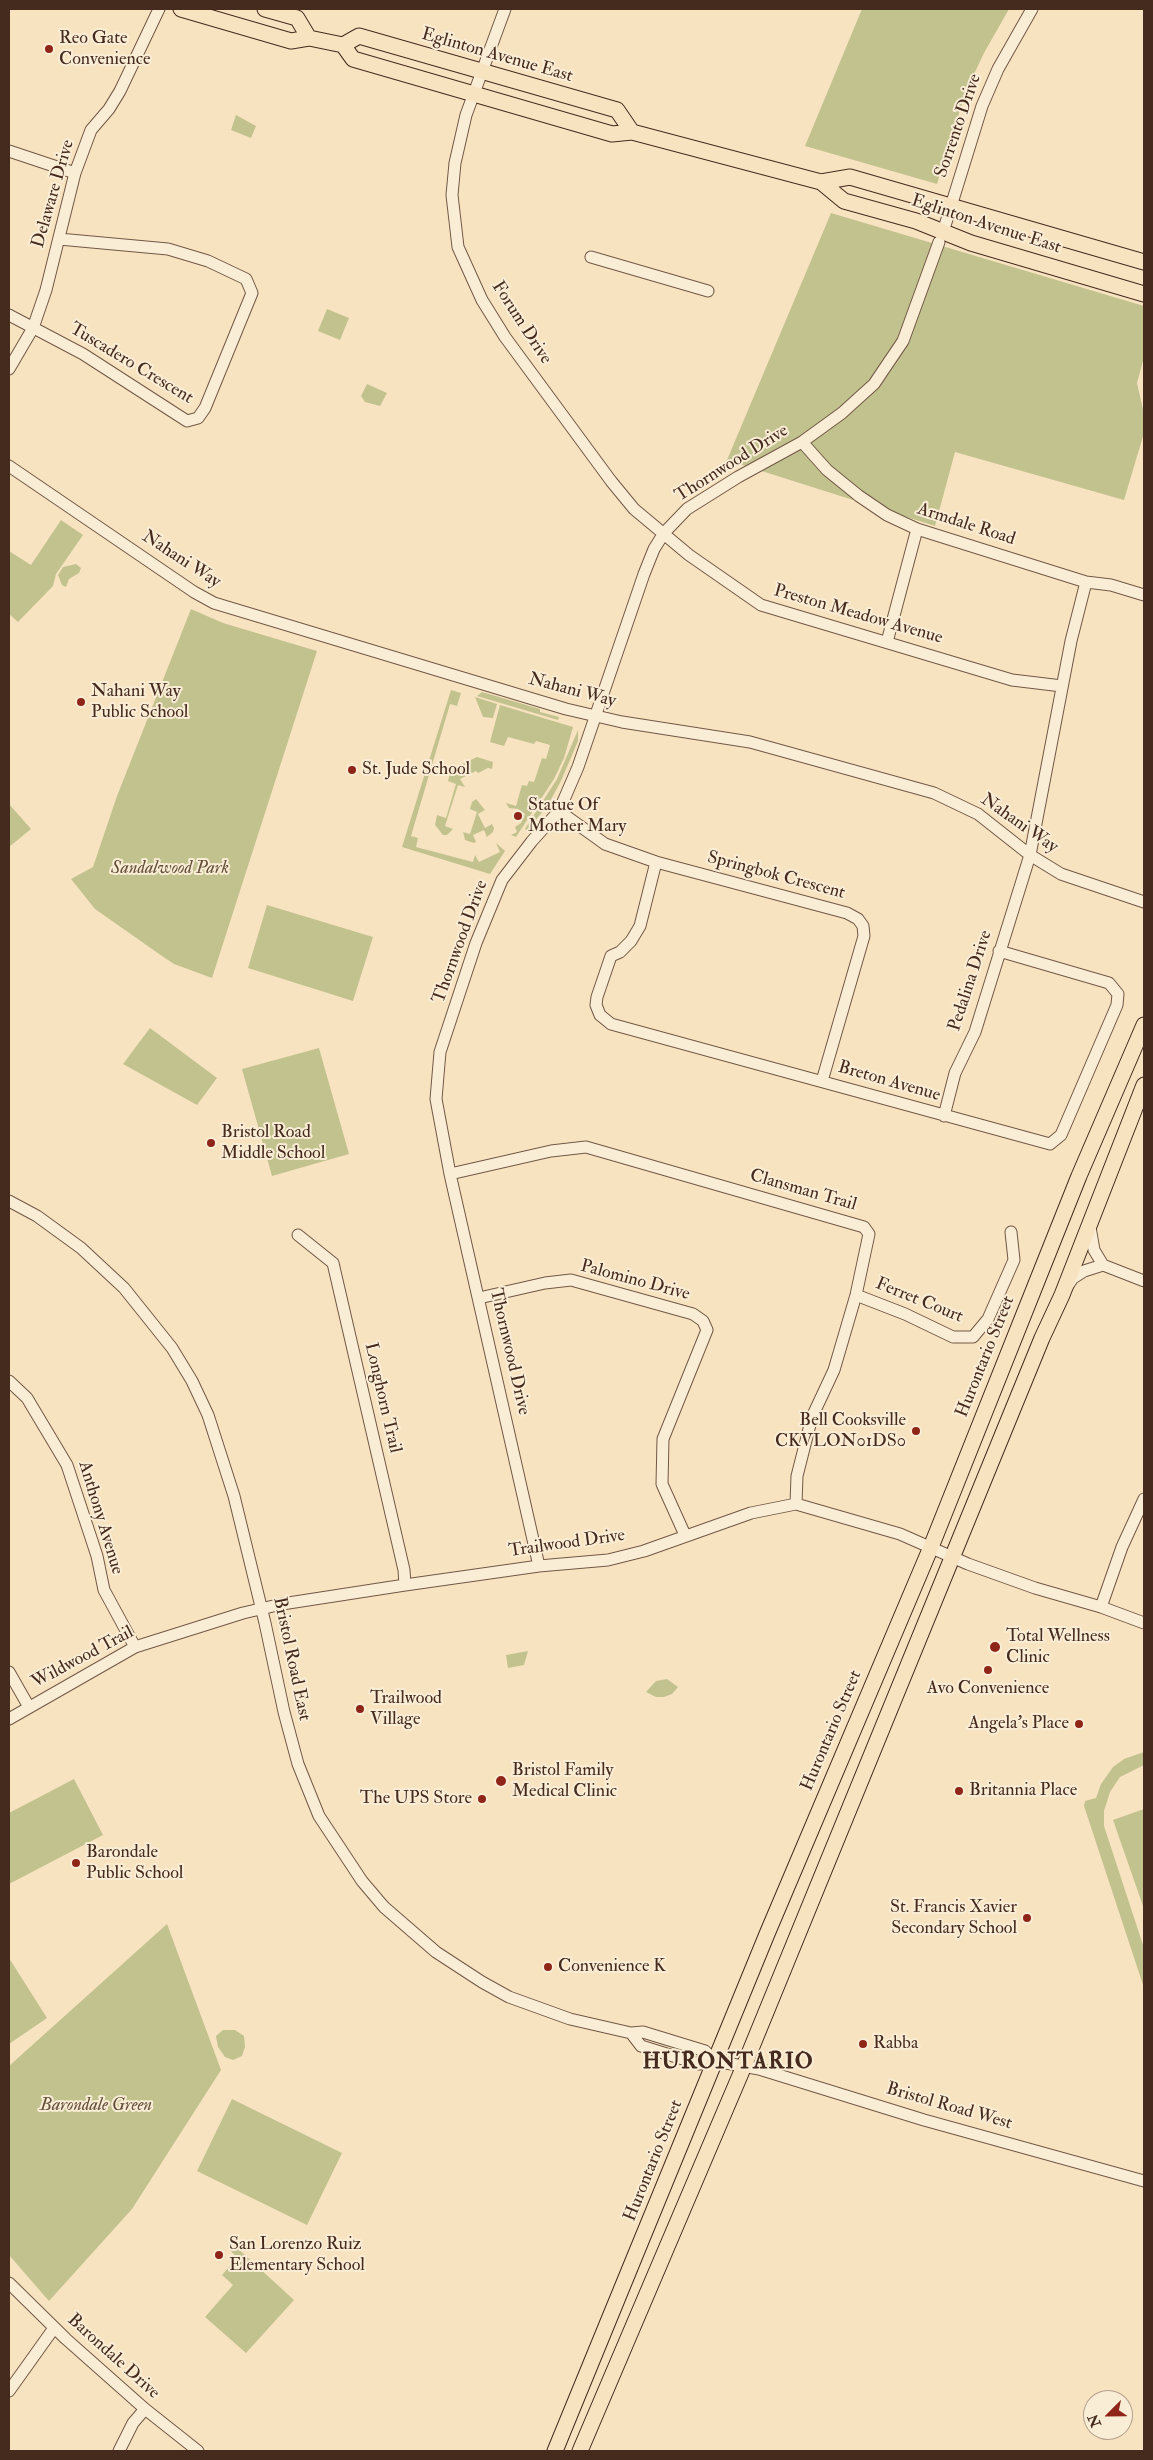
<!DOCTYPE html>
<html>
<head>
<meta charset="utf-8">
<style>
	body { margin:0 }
	#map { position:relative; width:1153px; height:2460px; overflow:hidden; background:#f8e3c0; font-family:"IM FELL Double Pica",serif }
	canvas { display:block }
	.frame { position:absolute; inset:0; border:10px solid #452a1e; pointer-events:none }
	.north { position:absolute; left:1083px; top:2390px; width:50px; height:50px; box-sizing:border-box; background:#faedd6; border:1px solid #b29f8c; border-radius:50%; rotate:247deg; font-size:14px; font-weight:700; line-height:20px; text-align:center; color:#452a1e }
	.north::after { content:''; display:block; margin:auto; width:18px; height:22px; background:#8f2418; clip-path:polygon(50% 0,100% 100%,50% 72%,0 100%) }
</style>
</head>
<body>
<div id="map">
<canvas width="1153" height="2460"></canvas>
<div class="frame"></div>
<div class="north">N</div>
</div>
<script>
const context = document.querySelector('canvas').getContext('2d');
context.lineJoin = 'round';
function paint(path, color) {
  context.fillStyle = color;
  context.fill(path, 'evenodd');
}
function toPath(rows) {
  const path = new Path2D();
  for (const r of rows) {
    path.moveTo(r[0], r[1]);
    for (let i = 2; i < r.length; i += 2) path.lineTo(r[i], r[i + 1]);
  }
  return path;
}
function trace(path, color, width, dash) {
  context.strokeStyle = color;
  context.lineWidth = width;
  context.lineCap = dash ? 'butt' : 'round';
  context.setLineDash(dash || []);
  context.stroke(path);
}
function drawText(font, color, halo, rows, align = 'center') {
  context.font = font + ' "IM FELL Double Pica",serif';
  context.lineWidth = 4;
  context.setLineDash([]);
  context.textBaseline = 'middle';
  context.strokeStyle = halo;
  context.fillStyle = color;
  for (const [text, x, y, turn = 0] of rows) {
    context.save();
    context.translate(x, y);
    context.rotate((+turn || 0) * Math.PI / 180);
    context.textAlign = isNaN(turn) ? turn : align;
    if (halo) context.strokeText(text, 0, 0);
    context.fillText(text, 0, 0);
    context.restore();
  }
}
const green = toPath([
	[862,9,1009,9,984,53,966,91,937,184,805,146],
	[236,115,256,126,251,138,231,130],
	[831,213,1144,306,1144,357,1137,383,1144,414,1144,433,1124,500,955,452,935,526,727,460],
	[327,309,349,318,340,340,318,331],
	[367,384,387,393,380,406,365,402,361,396],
	[61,520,83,535,56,574,53,586,18,622,9,614,9,551,31,565],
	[76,564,81,568,79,573,69,579,66,587,62,585,58,575,63,567],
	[191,609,223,623,317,651,212,978,174,964,162,956,95,909,71,879,93,867,117,796],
	[451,690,461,693,457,706,450,704,411,836,418,838,416,847,473,862,475,855,479,862,500,852,496,843,505,851,490,874,402,847],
	[482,692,540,709,540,712,559,717,558,720,477,696],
	[475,697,497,704,493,718,483,717],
	[500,705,573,727,564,758,554,779,516,837,511,835,517,832,515,827,521,823,525,814,518,809,509,808,506,803,516,806,522,785,527,786,529,781,534,782,542,758,546,759,550,745,536,741,534,744,508,737,504,746,490,742],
	[578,730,578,741,561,781,548,805,527,831,525,829,557,779],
	[477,757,493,762,492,769,488,768,478,773,476,771,460,779,465,787,458,785,445,826,453,829,447,835,443,835,435,825,437,815,446,818,456,784,448,781,450,773,454,768],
	[476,799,485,810,478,814,485,828,492,824,494,828,493,832,487,837,484,830,473,835,476,842,474,843,465,840,463,832,470,834,477,812,470,809,472,802],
	[9,804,31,829,9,847],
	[267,905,373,937,353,1001,248,968],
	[150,1028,217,1078,197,1105,123,1064],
	[319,1048,349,1154,272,1176,242,1069],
	[528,1651,524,1665,508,1668,506,1655],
	[667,1679,678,1687,672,1694,664,1697,656,1697,646,1692,656,1681],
	[1144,1752,1144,1765,1120,1777,1110,1792,1104,1811,1104,1826,1144,1948,1144,1988,1084,1806,1085,1801,1096,1798,1101,1784,1113,1767,1124,1759],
	[74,1779,103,1835,9,1884,9,1813],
	[1144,1809,1144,1909,1113,1820],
	[167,1924,221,2070,132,2209,49,2301,9,2255,9,2066],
	[9,1958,47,2018,9,2044],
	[223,2030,235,2030,244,2036,245,2047,242,2056,233,2060,225,2057,218,2047,216,2036],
	[232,2099,342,2153,307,2225,197,2171],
	[235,2246,294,2300,246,2353,205,2317,233,2285,222,2275,237,2258,231,2251]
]);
const minor = toPath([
	[505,9,466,115,455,163,452,195,458,247,482,300,505,337,611,481,634,509,689,555,761,605,1012,680,1062,686],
	[9,151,75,173],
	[943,232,982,106,998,69,1032,9],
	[591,257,708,291],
	[9,315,83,354,187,421,198,418,205,408,252,293,246,279,208,261,168,249,59,239],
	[9,369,33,328,46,290,75,173,91,130,109,109,120,91,159,9],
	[802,442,827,470,859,496,887,515,917,529,1086,582,1111,585,1144,595],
	[9,466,194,592,214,603,566,709,622,722,750,742,934,793,978,814,1030,855,1061,874,1144,902],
	[887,642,917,529],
	[559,811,605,844,656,862,847,913,858,919,863,926,864,936,822,1081],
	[656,862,640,926,631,941,620,952,611,956,597,997,596,1005,600,1015,611,1024,1050,1144,1061,1135,1117,1005,1118,994,1109,983,999,951],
	[944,1116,955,1073,975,1032,1030,855,1071,641,1086,582],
	[450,1174,551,1151,586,1147,864,1227,869,1234,856,1295,834,1370,812,1417,797,1476,796,1504],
	[9,1201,37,1216,81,1248,124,1288,172,1348,192,1381,208,1415,234,1496,265,1623,284,1712,298,1764,319,1816,362,1881,384,1907,436,1952,482,1982,509,1997,570,2019,631,2033,643,2032,705,2051,715,2061],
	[1090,1227,1094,1250,1103,1265,1144,1281],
	[298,1235,333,1263,404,1570,405,1585],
	[1067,1287,1073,1278,1084,1271,1103,1265],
	[856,1295,905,1314,953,1337,973,1337,988,1319,1014,1260,1011,1232],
	[479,1298,545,1283,571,1280,693,1314,703,1321,707,1330,663,1439,662,1484,685,1535],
	[9,1381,27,1398,67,1465,97,1556,104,1590,135,1647],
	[539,1566,450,1174,436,1099,440,1052,476,943,502,880,532,841,559,811,578,767,644,574,654,549,664,533,687,509,738,477,802,442,842,413,874,384,903,341,939,242],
	[1101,1607,1122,1547,1144,1499],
	[9,1672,29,1707],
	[9,1719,135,1647,243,1613,282,1604,405,1585,539,1566,608,1560,644,1551,751,1513,796,1504,900,1534,968,1564,1035,1588,1101,1607,1144,1623],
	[631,2033,641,2046,699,2064,715,2061,759,2069,924,2120,1144,2181],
	[9,2283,66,2339,145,2409,198,2451],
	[9,2391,54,2328],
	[119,2451,133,2423,145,2409]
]);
const major = toPath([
	[181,9,291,41,309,38,343,45,359,36,617,110,632,132],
	[265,9,297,18,309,38],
	[343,45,353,59,612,134,632,132,821,182,844,201,916,221,971,243,1144,294],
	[821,182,850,177,1144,262],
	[555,2451,767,1934,931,1547,1079,1176,1144,1025],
	[580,2451,744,2066,1042,1338,1062,1295,1144,1085]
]);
const markers = [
	[49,49,5,"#8f2418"],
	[81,702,5,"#8f2418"],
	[352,770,5,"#8f2418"],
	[518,816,5,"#8f2418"],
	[211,1143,5,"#8f2418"],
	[916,1431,5,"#8f2418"],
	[995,1647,6,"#8f2418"],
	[988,1670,5,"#8f2418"],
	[360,1709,5,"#8f2418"],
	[1079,1724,5,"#8f2418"],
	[501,1781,6,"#8f2418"],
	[959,1791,5,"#8f2418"],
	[482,1799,5,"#8f2418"],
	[76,1863,5,"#8f2418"],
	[1027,1918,5,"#8f2418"],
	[548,1967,5,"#8f2418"],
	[863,2044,5,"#8f2418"],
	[219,2255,5,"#8f2418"]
];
const poiNames = [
	["Reo Gate",59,39],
	["Convenience",59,60],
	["Nahani Way",91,692],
	["Public School",91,713],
	["St. Jude School",362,770],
	["Statue Of",528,806],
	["Mother Mary",528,827],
	["Bristol Road",221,1133],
	["Middle School",221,1154],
	["Bell Cooksville",906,1421,"right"],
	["CKVLON01DS0",906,1442,"right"],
	["Total Wellness",1006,1637],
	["Clinic",1006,1658],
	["Avo Convenience",988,1689,"center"],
	["Trailwood",370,1699],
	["Village",370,1720],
	["Angela's Place",1069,1724,"right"],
	["Bristol Family",512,1771],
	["Medical Clinic",512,1792],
	["Britannia Place",969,1791],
	["The UPS Store",472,1799,"right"],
	["Barondale",86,1853],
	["Public School",86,1874],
	["St. Francis Xavier",1017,1908,"right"],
	["Secondary School",1017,1929,"right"],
	["Convenience K",558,1967],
	["Rabba",873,2044],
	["San Lorenzo Ruiz",229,2245],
	["Elementary School",229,2266]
];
const streetNames = [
	["Eglinton Avenue East",497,56,16],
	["Sorrento Drive",959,126,-71],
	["Delaware Drive",54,194,-74],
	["Eglinton Avenue East",986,225,18],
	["Forum Drive",521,323,57],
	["Tuscadero Crescent",131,364,31],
	["Thornwood Drive",732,464,-32],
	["Armdale Road",966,525,18],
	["Nahani Way",181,560,33],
	["Preston Meadow Avenue",858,615,16],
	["Nahani Way",572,691,15],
	["Nahani Way",1019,824,35],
	["Springbok Crescent",776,876,15],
	["Thornwood Drive",461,942,-70],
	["Pedalina Drive",971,981,-72],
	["Breton Avenue",889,1082,16],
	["Clansman Trail",803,1191,16],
	["Palomino Drive",635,1281,15],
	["Ferret Court",919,1301,22],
	["Thornwood Drive",509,1352,77],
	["Hurontario Street",986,1357,-68],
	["Longhorn Trail",382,1398,77],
	["Anthony Avenue",100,1518,73],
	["Trailwood Drive",567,1544,-8],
	["Wildwood Trail",83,1658,-28],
	["Bristol Road East",291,1659,78],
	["Hurontario Street",832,1731,-67],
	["Bristol Road West",949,2107,16],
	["Hurontario Street",654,2161,-68],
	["Barondale Drive",113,2357,42]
];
const parkNames = [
	["Sandalwood Park",170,869],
	["Barondale Green",96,2106]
];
const districtNames = [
	["HURONTARIO",728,2063]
];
paint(green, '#c2c28f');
trace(minor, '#725846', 13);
trace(major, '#452a1e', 17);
trace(minor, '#faedd6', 11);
trace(major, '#f8e3c0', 15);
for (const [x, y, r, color] of markers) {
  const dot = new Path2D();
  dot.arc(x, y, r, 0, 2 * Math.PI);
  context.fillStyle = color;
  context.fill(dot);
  trace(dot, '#faedd6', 2);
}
drawText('18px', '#452a1e', '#faedd6', poiNames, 'left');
drawText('18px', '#452a1e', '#faedd6', streetNames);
drawText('italic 18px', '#64503a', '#faedd6', parkNames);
context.letterSpacing = '1px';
drawText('bold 22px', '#452a1e', '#faedd6', districtNames);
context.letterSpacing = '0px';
</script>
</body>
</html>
